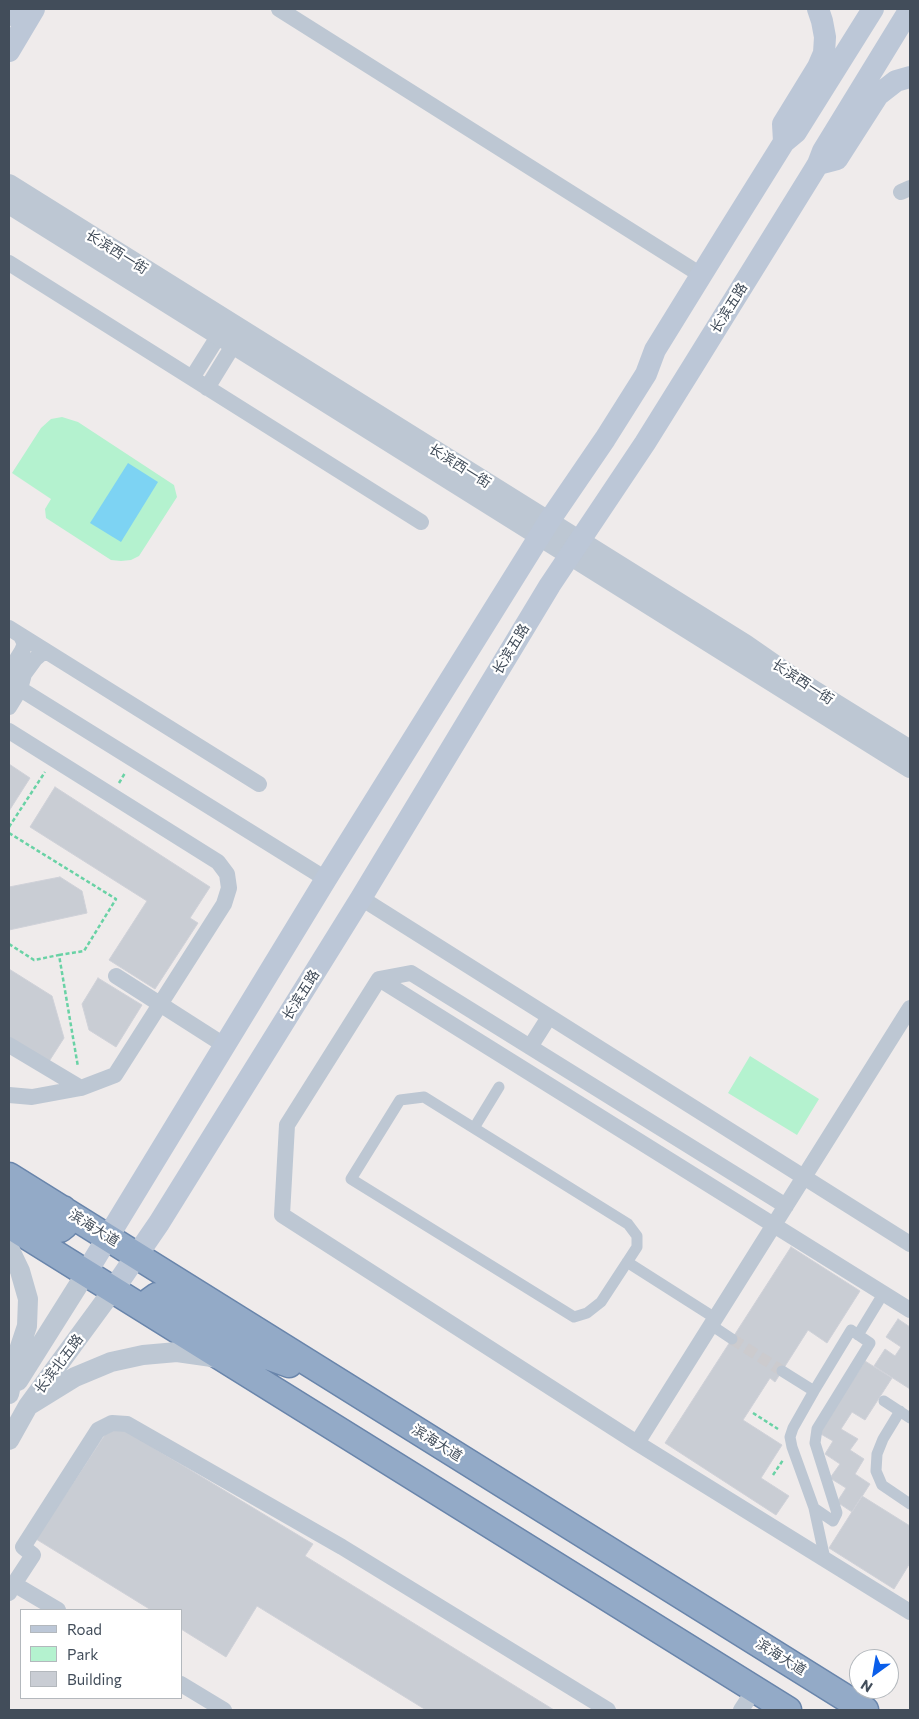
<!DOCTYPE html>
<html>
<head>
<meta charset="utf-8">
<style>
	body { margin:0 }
	#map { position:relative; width:919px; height:1719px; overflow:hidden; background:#efebeb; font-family:Commissioner,sans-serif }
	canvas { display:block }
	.frame { position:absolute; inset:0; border:10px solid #424d5a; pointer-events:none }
	.legend { position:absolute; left:20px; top:1609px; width:162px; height:90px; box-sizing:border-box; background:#fff; border:1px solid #b3b8bd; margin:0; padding:6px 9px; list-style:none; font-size:15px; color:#424d5a }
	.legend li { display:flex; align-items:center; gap:10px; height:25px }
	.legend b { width:25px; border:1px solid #b3b8bd }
	.north { position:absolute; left:849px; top:1649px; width:50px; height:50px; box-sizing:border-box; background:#fff; border:1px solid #b3b8bd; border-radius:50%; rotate:212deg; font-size:14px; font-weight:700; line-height:20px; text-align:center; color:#424d5a }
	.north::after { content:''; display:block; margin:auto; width:18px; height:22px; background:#0a5eea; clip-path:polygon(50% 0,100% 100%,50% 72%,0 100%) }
</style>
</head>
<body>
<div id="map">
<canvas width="919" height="1719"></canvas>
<div class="frame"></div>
<ul class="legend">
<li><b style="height:6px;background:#bcc7d7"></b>Road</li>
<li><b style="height:14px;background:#b4f2cf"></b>Park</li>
<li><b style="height:14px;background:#c9cdd4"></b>Building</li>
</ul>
<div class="north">N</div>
</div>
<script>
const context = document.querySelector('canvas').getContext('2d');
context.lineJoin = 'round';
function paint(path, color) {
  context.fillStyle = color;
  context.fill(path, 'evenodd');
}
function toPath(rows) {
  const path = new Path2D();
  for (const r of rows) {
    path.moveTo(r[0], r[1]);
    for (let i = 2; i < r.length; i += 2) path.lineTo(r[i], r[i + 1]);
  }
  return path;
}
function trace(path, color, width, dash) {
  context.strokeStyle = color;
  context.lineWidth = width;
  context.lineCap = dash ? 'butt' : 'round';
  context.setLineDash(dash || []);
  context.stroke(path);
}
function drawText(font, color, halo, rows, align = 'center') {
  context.font = font + ' Commissioner,"Noto Sans SC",sans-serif';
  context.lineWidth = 4.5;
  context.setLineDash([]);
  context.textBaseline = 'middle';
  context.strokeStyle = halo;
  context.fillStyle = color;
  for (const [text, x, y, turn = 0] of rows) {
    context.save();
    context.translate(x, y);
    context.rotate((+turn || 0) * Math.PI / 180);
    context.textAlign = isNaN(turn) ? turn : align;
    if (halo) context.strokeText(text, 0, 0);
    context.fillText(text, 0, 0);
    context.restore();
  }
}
const green = toPath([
	[62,417,78,422,174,485,177,497,139,556,131,560,121,561,111,560,46,518,45,509,51,499,12,473,41,428,51,419],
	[750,1056,819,1099,797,1135,728,1093]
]);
const water = toPath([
	[128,463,158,482,121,542,90,523]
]);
const building = toPath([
	[9,764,30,778,9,811,9,764],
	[55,787,210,887,190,918,198,923,155,989,109,960,147,901,30,827,55,787],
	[60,877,82,891,87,913,9,930,9,887,60,877],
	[9,969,52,996,64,1038,48,1063,9,1039,9,969],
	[98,978,142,1005,116,1047,89,1030,82,1004,98,978],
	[791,1247,860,1291,827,1343,808,1330,775,1382,770,1378,743,1420,782,1445,761,1478,789,1496,776,1515,665,1443,791,1247],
	[898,1319,910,1327,910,1389,874,1366,885,1349,895,1356,901,1347,886,1337,898,1319],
	[865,1361,892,1378,865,1420,852,1412,841,1429,858,1439,850,1450,864,1459,855,1474,870,1484,852,1512,837,1502,846,1488,830,1478,840,1464,825,1454,833,1441,819,1433,865,1361],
	[119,1427,313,1544,305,1556,554,1710,426,1710,257,1606,226,1657,181,1629,181,1610,151,1610,36,1539,108,1430,119,1427],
	[862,1496,910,1526,910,1563,894,1589,829,1548,862,1496]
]);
const pedestrianTunnel = toPath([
	[732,1339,782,1371]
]);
const path = toPath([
	[119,783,125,773],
	[9,827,45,772],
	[9,833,116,899,84,951,59,955],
	[9,944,34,960,59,955,78,1067],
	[753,1413,778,1429],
	[773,1475,783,1460]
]);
const pedestrian = toPath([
	[424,1097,628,1224,637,1236,637,1247,601,1302,587,1313,574,1317,351,1179,400,1100,424,1097],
	[474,1128,499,1087],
	[627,1262,715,1318],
	[711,1325,732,1339],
	[851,1330,870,1343,817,1429,815,1443,837,1513,833,1521,814,1508,792,1447,790,1437,793,1428,814,1391,851,1330],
	[858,1335,883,1294],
	[782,1371,814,1391],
	[884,1401,910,1418],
	[900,1411,883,1439,877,1454,876,1471,882,1485,910,1504],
	[814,1508,825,1559]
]);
const minor = toPath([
	[279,9,701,275],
	[901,192,910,188],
	[9,263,421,522],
	[192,378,219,335],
	[207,388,234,344],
	[9,628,259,784],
	[9,672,22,651,25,644,21,636],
	[9,682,326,879],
	[9,707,20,689,24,674,35,659,42,653,48,653],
	[9,731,218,862,227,874,229,888,224,904,115,1075,81,1088,32,1097,9,1095],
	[361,898,910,1244],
	[116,976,224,1045],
	[379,979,910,1310],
	[9,1045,81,1088],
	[530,1047,549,1017],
	[786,1206,411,973,379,979,287,1125,282,1215,637,1443,910,1612],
	[637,1443,910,1008],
	[14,1584,33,1555,23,1547,98,1430,112,1423,127,1424,342,1547,608,1710],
	[9,1593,14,1584,58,1610],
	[181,1684,224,1710],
	[741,1710,754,1690]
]);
const tertiary = toPath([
	[9,184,745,644,794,678,910,750],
	[9,204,910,768],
	[9,1248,20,1271,28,1299,27,1326,19,1350,9,1394],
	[18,1381,86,1273],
	[28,1406,75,1377,111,1362,143,1355,177,1352,219,1358],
	[9,1440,28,1406,113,1290]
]);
const secondary = toPath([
	[9,15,13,9],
	[9,51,34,9],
	[784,142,783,124,818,67,824,53,825,37,822,21,818,9],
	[818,164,837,159,878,95,896,81,910,77],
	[86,1273,326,879,549,521,605,439,646,374,655,350,726,235,784,142,796,132,873,9],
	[113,1290,159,1223,361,898,550,585,645,443,693,366,810,177,818,164,823,151,910,9]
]);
const trunk = toPath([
	[9,1176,865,1710],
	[9,1201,51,1228,60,1229,65,1225,66,1220,63,1209],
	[9,1225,788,1710],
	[157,1317,151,1308,150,1301,157,1296,164,1297,243,1347,289,1364]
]);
const streetNames = [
	["长滨西一街",117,252,32],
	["长滨五路",729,308,-58],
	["长滨西一街",460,466,32],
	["长滨五路",511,649,-59],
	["长滨西一街",803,682,33],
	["长滨五路",301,995,-58],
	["滨海大道",94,1228,32],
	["长滨北五路",59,1364,-53],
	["滨海大道",437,1443,32],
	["滨海大道",781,1657,32]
];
paint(green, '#b4f2cf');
paint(water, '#7dd3f3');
paint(building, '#c9cdd4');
trace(building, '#cfd1d8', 1);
trace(pedestrianTunnel, '#cccbce', 11, [11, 5.5]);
trace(trunk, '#6985ab', 29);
trace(path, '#69d2a5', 2.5, [4, 2.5]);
trace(pedestrian, '#bdc7d3', 11);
trace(minor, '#bdc7d3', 16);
trace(tertiary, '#bdc7d3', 20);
trace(secondary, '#bcc7d7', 22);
trace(trunk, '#93aac7', 26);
drawText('14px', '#424d5a', '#fff', streetNames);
</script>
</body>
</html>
